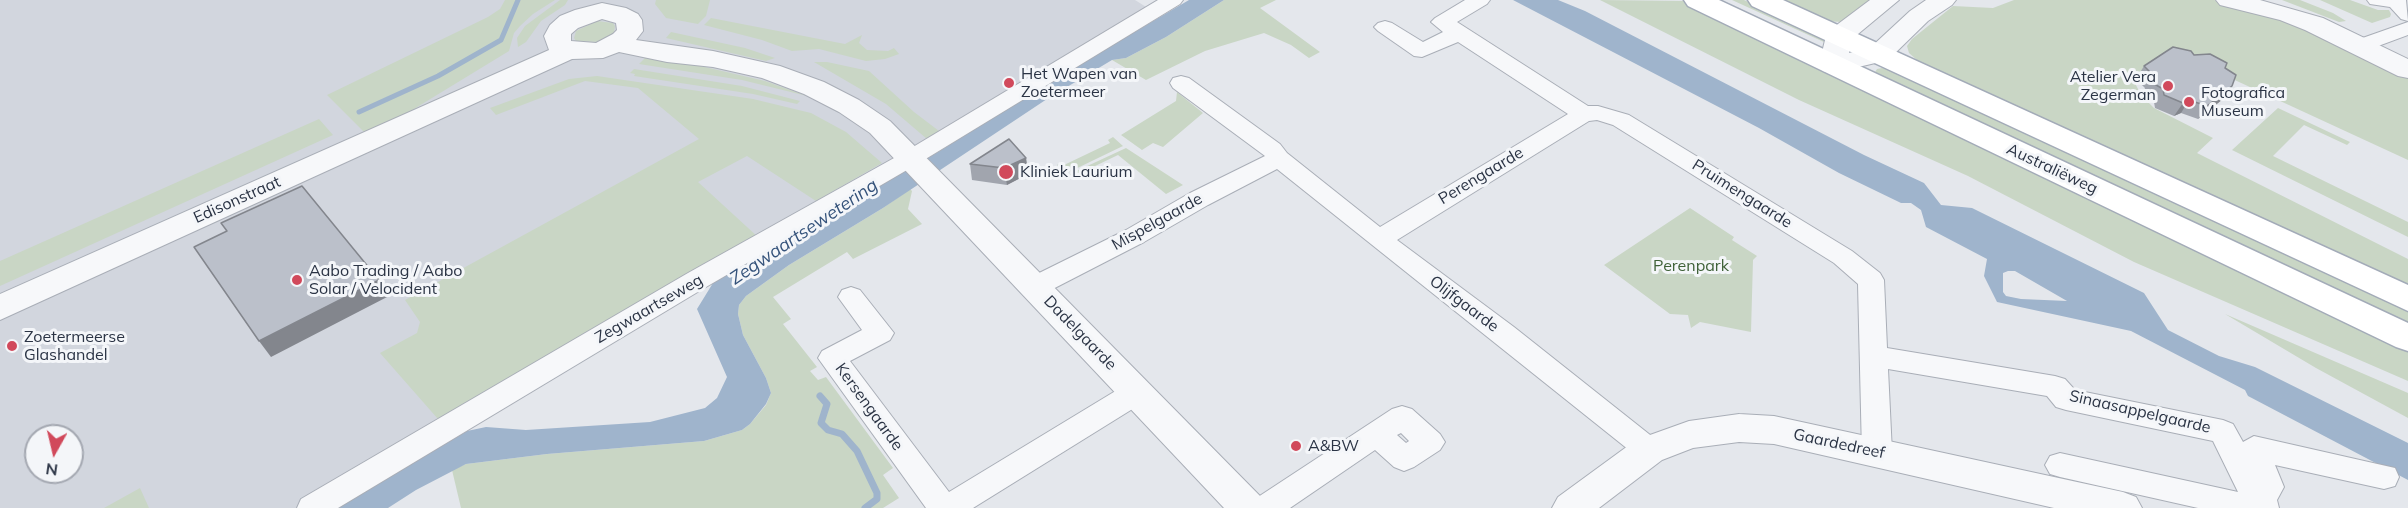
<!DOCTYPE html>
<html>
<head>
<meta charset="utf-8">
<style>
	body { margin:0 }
	#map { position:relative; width:2408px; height:508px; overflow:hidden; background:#e4e7ec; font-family:Mulish,sans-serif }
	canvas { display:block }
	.north { position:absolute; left:24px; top:424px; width:60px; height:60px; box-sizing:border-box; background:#f4f6f9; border:2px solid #a4a8b1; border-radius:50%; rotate:188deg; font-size:16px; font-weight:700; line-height:24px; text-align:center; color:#2b3445 }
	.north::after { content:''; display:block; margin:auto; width:21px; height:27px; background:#d1495b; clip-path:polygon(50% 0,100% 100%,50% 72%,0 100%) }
</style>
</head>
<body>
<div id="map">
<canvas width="2408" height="508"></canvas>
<div class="north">N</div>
</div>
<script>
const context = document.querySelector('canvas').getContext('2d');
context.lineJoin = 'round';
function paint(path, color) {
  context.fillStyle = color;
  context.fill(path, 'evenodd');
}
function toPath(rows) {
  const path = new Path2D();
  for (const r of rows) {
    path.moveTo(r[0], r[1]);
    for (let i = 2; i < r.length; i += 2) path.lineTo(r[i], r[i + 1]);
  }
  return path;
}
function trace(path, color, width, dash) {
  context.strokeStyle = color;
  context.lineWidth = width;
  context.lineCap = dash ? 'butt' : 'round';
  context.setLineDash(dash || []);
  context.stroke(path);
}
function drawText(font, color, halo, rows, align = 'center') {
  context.font = font + ' Mulish,sans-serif';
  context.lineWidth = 6;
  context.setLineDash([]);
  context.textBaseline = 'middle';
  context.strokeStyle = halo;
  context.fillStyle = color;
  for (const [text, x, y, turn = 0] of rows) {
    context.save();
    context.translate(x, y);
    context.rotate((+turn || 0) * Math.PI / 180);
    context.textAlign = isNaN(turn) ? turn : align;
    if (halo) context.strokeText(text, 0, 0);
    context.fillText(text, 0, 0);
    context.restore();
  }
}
const built = toPath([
	[0,0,1135,0,1151,10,305,508,0,508],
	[36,436,72,436,72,472,36,472]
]);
const green = toPath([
	[505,0,555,0,533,14,520,26,514,33,509,51,409,112,365,133,327,95,488,17,500,9],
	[560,0,568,0,565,5,541,21,526,42,518,47,517,38,525,26],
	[656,0,710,0,706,16,698,24,666,18,655,4],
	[1224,0,1276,0,1260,8,1320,52,1309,58,1291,45,1264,33,1205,51,1146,80,1112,60,1126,58,1166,37],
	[1600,0,1686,1,2408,348,2408,381,2134,262,1968,176,1799,100],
	[1732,0,1744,0,1827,38,1826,43],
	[1774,0,1875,0,1842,22,1824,21],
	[2014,0,2214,0,2246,6,2267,11,2408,73,2408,160,2213,70,2162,58,2133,79,2141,95,2154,108,2213,138,2197,153,2408,259,2408,290,1918,61,1909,53,1907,46,1912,39,1953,6,1993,8],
	[2282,0,2300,0,2333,13,2346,21,2339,22],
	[2320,0,2350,0,2378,10,2389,10,2391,14,2390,17,2372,23],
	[711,18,845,44,862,35,859,43,867,50,888,51,894,48,899,54,885,59,866,61,819,49,792,51,762,40,704,25],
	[597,21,613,23,615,26,614,33,599,42,576,41,574,38,576,31],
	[671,32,745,48,775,58,766,61,666,38],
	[649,54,765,81,807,96,742,80,639,64],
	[814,62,827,62,869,71,914,112,943,134,927,139,886,104],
	[1882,68,1894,70,2408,309,2408,328,1874,74,1877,69],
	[634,69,742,86,800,101,797,104,753,94,634,76,635,74,630,73],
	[597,76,753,99,811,113,846,132,882,163,816,201,747,156,698,182,759,238,438,419,380,353,417,333,420,322,405,300,699,139,638,88,585,81,496,115,490,108,569,79],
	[1177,92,1203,113,1163,147,1153,143,1142,150,1121,135,1176,101],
	[2278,108,2350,142,2347,145,2304,125,2273,156,2408,222,2408,237,2232,150],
	[319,119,333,135,0,286,0,261],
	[1113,137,1123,146,1067,173,1057,165,1061,162,1064,165,1110,143,1108,140],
	[1126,148,1183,185,1166,194,1118,155,1066,180,1055,171,1068,175],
	[910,189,912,191,908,209,922,224,853,259,847,252,773,297,791,319,783,324,817,367,810,371,818,380,826,377,893,468,883,475,899,498,883,508,461,508,452,470,466,464,547,454,704,441,742,430,750,424,766,405,771,393,766,378,743,335,738,314,739,305,746,296,789,265,883,208],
	[1690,208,1734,237,1732,240,1757,256,1753,260,1751,332,1700,322,1691,328,1688,315,1670,314,1604,265],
	[2225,314,2408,393,2408,418,2316,368],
	[140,488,149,508,104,508]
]);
const water = toPath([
	[1189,0,1224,0,1166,37,1126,58,1112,60,1047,99,883,208,789,265,746,296,739,305,738,314,743,335,766,378,771,393,766,404,750,424,742,430,704,441,547,454,466,464,416,490,388,508,337,508,467,431,486,427,526,430,650,422,705,408,717,398,727,377,697,309,713,283,938,152,1061,75],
	[1513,0,1558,0,1585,11,1864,155,1924,183,1941,205,1972,208,2144,293,2168,330,2219,356,2255,367,2408,443,2408,480,2248,396,2245,390,2131,331,1997,302,1984,276,1987,259,1926,227,1921,210,1911,203,1901,203,1839,173,1759,128],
	[2008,271,2015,271,2067,301,2021,299,2006,296,2003,292,2003,273]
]);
const streamFar1 = toPath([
	[359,112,438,76,501,40,518,0]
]);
const stream = toPath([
	[820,396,827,404,821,423,828,430,842,434,857,451,877,493,877,499,865,508]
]);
const minor = toPath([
	[1158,0,1183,0,1180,4,919,163,706,287,338,508,297,508,301,499,688,273,903,153,1158,0],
	[1465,0,1490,0,1487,4,1457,22,1588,106,1598,106,1629,115,1852,251,1880,273,1884,280,1887,348,2055,376,2065,379,2075,390,2223,420,2233,424,2243,442,2254,436,2395,468,2399,477,2395,486,2384,489,2275,465,2284,487,2277,500,2279,508,2198,508,2060,477,2050,474,2045,465,2050,456,2060,453,2238,492,2213,441,2066,410,2056,407,2047,396,1888,369,1892,453,1887,461,1877,465,1867,461,1862,453,1858,284,1834,263,1613,125,1597,120,1589,121,1397,240,1514,327,1659,442,1664,450,1659,458,1649,462,1639,458,1277,169,1208,205,1144,242,1045,293,1036,295,1027,293,1023,286,1027,279,1126,230,1190,193,1265,156,1173,88,1170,83,1173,78,1181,76,1189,78,1280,144,1287,153,1380,227,1568,114,1458,42,1422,57,1414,56,1378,31,1374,27,1378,23,1385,21,1392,23,1423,42,1443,32,1431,22,1435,18,1465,0],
	[2367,0,2406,0,2408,21,2401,19,2390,7,2370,4,2367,0],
	[2408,22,2408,35,2362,52,2354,51,2351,46,2354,41,2408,22],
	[851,287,860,290,894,333,890,340,850,361,949,492,1127,384,1137,381,1147,384,1151,392,1147,400,973,508,926,508,818,358,822,351,862,330,838,297,842,290,851,287],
	[1402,406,1412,409,1440,434,1445,442,1440,450,1414,467,1404,471,1394,467,1375,450,1290,508,1251,508,1255,499,1392,409,1402,406],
	[1401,433,1409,441,1406,443,1397,435,1401,433]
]);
const tertiary = toPath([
	[1870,0,1899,0,1852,39,1849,53,1870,48,1910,11,1926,0,1956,0,1952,5,1928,21,1888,60,1833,73,1823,71,1819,65,1826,36,1830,30,1870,0],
	[2216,0,2260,0,2323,18,2408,59,2408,78,2398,76,2305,30,2280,20,2220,5,2216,0],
	[602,3,626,8,638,14,642,20,643,31,636,40,713,51,780,66,824,82,859,100,890,121,1261,497,1267,508,1224,508,870,133,839,112,804,94,762,78,713,67,667,62,619,52,603,58,572,59,0,320,0,294,549,50,544,36,550,25,560,16,575,10,602,3],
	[602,19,616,23,617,30,613,34,596,43,571,41,571,34,578,28,602,19],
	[1739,414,1774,416,2123,492,2136,497,2142,508,2054,508,1774,444,1739,442,1693,448,1662,460,1599,508,1552,508,1558,497,1636,440,1689,421,1739,414]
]);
const primary = toPath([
	[1684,0,1719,0,2408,323,2408,351,2396,347,1688,6,1684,0],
	[1748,0,1783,0,2408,285,2408,311,1752,6,1748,0]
]);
const wall = toPath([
	[2194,55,2225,68,2232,86,2223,99,2198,119,2181,113,2174,116,2155,108,2154,102,2143,95,2145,88,2136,79,2144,66],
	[1026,158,1028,174,1007,185,972,180,970,164]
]);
const shadedWall = toPath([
	[2232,86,2223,99,2198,119,2207,106],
	[2189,100,2181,113,2174,116,2183,103],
	[1026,158,1028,174,1007,185,1004,168],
	[379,280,389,296,271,357,259,341]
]);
const building = toPath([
	[2173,47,2191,51,2194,55,2210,54,2227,63,2225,68,2236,75,2232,86,2207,106,2189,100,2183,103,2164,95,2163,89,2151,82,2153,75,2144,66,2173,47],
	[1009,139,1026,158,1004,168,970,164,1009,139],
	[302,186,379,280,259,341,194,247,227,231,221,223,302,186]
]);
const markers = [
	[1009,83,6,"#d1495b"],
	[2168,86,6,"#d1495b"],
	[2189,102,6,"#d1495b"],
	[1006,172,8,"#d1495b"],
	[297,280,6,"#d1495b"],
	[12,346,6,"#d1495b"],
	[1296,446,6,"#d1495b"]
];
const poiNames = [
	["Het Wapen van",1021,74],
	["Zoetermeer",1021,92],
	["Atelier Vera",2156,77,"right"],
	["Zegerman",2156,95,"right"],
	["Fotografica",2201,93],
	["Museum",2201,111],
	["Kliniek Laurium",1020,172],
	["Aabo Trading / Aabo",309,271],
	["Solar / Velocident",309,289],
	["Zoetermeerse",24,337],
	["Glashandel",24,355],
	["A&BW",1308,446]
];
const streetNames = [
	["Australiëweg",2052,169,25],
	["Perengaarde",1481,176,-31],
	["Pruimengaarde",1742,194,32],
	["Edisonstraat",237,200,-24],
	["Mispelgaarde",1157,222,-29],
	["Olijfgaarde",1464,304,37],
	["Zegwaartseweg",649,309,-30],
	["Dadelgaarde",1080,333,46],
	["Kersengaarde",869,407,54],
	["Sinaasappelgaarde",2140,412,13],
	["Gaardedreef",1839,444,12]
];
const parkNames = [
	["Perenpark",1691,266]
];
const waterNames = [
	["Zegwaartsewetering",804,232,-34]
];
paint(built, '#d2d6de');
paint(green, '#c9d6c5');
paint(water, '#9fb4cc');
trace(streamFar1, '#9fb4cc', 5);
trace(stream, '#9fb4cc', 7);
trace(minor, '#a9aeb7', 2);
trace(tertiary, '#a9aeb7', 2);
trace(primary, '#a3abb8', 3);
paint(minor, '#f7f8fa');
paint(tertiary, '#f7f8fa');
paint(primary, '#fff');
paint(wall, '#a1a5ae');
paint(shadedWall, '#83868d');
paint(building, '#bbc0ca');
trace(building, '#83868d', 1.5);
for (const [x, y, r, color] of markers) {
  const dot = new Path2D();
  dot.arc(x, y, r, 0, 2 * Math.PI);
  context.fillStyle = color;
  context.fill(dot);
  trace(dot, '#f4f6f9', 2);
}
drawText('16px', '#2b3445', '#f4f6f9', poiNames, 'left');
drawText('16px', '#2b3445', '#f4f6f9', streetNames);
drawText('16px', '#3f6138', '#f4f6f9', parkNames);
drawText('italic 18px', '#34527a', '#f4f6f9', waterNames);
</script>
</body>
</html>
